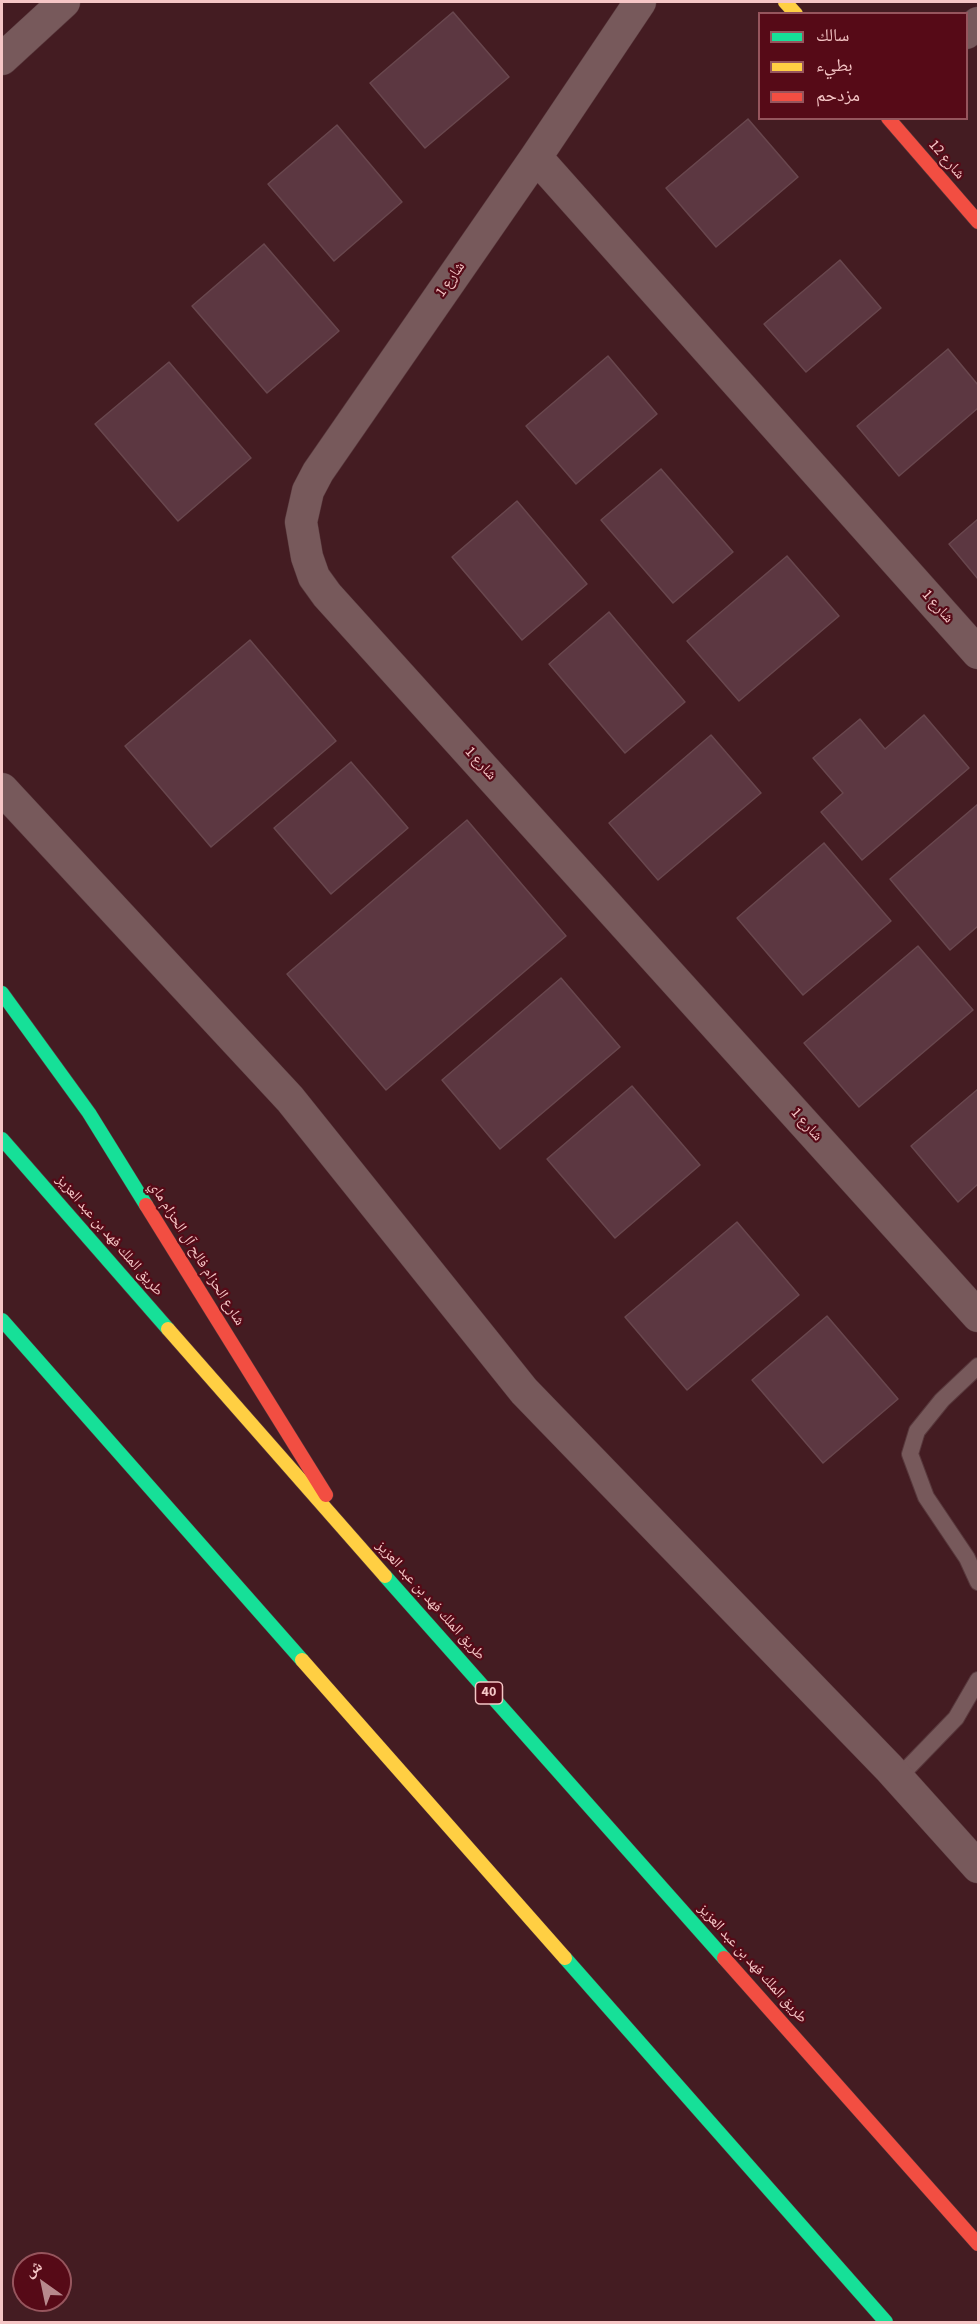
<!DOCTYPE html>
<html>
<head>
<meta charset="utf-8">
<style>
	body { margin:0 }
	#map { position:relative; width:980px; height:2324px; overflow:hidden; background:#441c22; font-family:"Source Sans 3","Noto Naskh Arabic",sans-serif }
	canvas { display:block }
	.frame { position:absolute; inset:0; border:3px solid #f5c6c6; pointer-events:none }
	.legend { position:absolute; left:758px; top:12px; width:210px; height:108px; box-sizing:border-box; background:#560a17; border:2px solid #96555d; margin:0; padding:8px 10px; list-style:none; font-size:18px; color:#f5c6c6 }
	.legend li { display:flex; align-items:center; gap:12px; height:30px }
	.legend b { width:30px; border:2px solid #96555d }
	.north { position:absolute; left:12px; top:2252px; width:60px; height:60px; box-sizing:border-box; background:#560a17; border:2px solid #96555d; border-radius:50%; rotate:327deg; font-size:16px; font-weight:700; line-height:24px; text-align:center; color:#f5c6c6 }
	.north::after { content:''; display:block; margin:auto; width:21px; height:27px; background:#b78a8d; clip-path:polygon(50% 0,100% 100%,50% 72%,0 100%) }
</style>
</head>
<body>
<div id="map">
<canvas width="980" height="2324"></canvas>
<div class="frame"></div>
<ul class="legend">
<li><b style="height:8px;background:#16e098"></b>سالك</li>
<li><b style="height:8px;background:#ffcf43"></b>بطيء</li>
<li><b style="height:8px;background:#f24e42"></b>مزدحم</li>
</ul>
<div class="north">ش</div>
</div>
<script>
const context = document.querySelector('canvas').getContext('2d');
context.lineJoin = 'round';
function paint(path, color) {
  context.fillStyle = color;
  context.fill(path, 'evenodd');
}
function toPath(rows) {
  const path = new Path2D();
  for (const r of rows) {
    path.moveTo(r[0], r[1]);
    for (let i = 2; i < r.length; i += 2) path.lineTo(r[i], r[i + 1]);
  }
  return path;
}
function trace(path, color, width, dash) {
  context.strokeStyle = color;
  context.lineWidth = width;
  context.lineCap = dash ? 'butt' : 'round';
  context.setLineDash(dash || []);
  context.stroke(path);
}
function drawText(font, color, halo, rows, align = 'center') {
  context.font = font + ' "Source Sans 3","Noto Naskh Arabic",sans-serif';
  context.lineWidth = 4.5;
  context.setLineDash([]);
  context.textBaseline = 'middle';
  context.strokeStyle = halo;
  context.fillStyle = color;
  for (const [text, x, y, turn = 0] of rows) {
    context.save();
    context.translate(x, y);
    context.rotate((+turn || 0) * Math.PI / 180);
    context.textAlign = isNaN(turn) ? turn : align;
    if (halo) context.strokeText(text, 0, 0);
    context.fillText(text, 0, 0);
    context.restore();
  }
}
const building = toPath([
	[453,12,509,77,425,148,370,83,453,12],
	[748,119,798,177,716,247,666,188,748,119],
	[337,125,402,202,334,261,268,184,337,125],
	[264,244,339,331,267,393,192,306,264,244],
	[840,260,881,308,806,372,764,324,840,260],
	[948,349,978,385,978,408,899,476,857,426,948,349],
	[608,356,657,414,576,484,526,426,608,356],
	[169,362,251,458,178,521,95,424,169,362],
	[661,469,733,552,673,603,601,520,661,469],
	[517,501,587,584,522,640,452,557,517,501],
	[978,519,978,579,949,544,978,519],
	[787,556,839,616,739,701,687,641,787,556],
	[609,612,685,702,625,753,549,664,609,612],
	[250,640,336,741,211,847,125,746,250,640],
	[924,715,969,768,862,860,821,812,843,793,813,758,860,719,885,749,924,715],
	[711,735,761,793,658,880,609,823,711,735],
	[351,762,408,828,331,894,274,828,351,762],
	[978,804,978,926,950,950,890,879,978,804],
	[467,820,566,936,386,1090,287,974,467,820],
	[824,843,891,921,803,995,737,918,824,843],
	[918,946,973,1010,859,1107,804,1043,918,946],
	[561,978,620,1047,500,1149,442,1080,561,978],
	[632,1086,700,1165,615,1238,547,1159,632,1086],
	[978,1089,978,1184,958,1202,911,1146,978,1089],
	[737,1222,799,1295,687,1390,625,1317,737,1222],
	[827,1316,898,1399,823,1463,752,1380,827,1316]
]);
const lane = toPath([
	[978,1366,942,1400,917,1431,910,1454,926,1497,967,1558,978,1582],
	[898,1778,956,1718,978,1680]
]);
const street = toPath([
	[640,2,536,157,318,472,308,491,301,522,307,557,314,577,327,595,978,1316],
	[966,33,978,23],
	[2,59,64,2],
	[536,157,978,653],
	[2,789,290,1099,524,1391,889,1768,978,1867]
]);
const fast = toPath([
	[2,993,89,1113,146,1205],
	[2,1139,168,1329],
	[2,1320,302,1660],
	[385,1576,724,1958],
	[565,1958,886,2322]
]);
const slow = toPath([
	[785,2,796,14],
	[168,1329,385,1576],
	[302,1660,565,1958]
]);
const jam = toPath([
	[888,118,978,222],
	[146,1205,326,1495],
	[724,1958,978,2244]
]);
const shields = [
	[489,1693,27]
];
const shieldNames = [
	["40",489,1693]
];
const streetNames = [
	["شارع 12",946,160,49],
	["شارع 1",451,280,-55],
	["شارع 1",937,607,48],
	["شارع 1",480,764,48],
	["شارع 1",806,1125,48],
	["طريق الملك فهد بن عبد العزيز",109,1236,49],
	["شارع الحزام فالح آل الحزام ماي",196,1254,58],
	["طريق الملك فهد بن عبد العزيز",430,1601,48],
	["طريق الملك فهد بن عبد العزيز",752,1964,48]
];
paint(building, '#5c3741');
trace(building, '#69474e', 1.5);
trace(lane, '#58383c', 18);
trace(street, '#58383c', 33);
trace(fast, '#58383c', 15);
trace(slow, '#58383c', 15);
trace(jam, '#58383c', 15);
trace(lane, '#77595b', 16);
trace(street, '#77595b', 32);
trace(fast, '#16e098', 14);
trace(slow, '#ffcf43', 14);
trace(jam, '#f24e42', 14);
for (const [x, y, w] of shields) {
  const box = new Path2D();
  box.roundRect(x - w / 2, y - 11, w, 22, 4.5);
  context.fillStyle = '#560a17';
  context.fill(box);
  trace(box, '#f5c6c6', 1.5);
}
drawText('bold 14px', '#f5c6c6', null, shieldNames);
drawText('15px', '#f5c6c6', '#560a17', streetNames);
</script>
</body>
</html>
